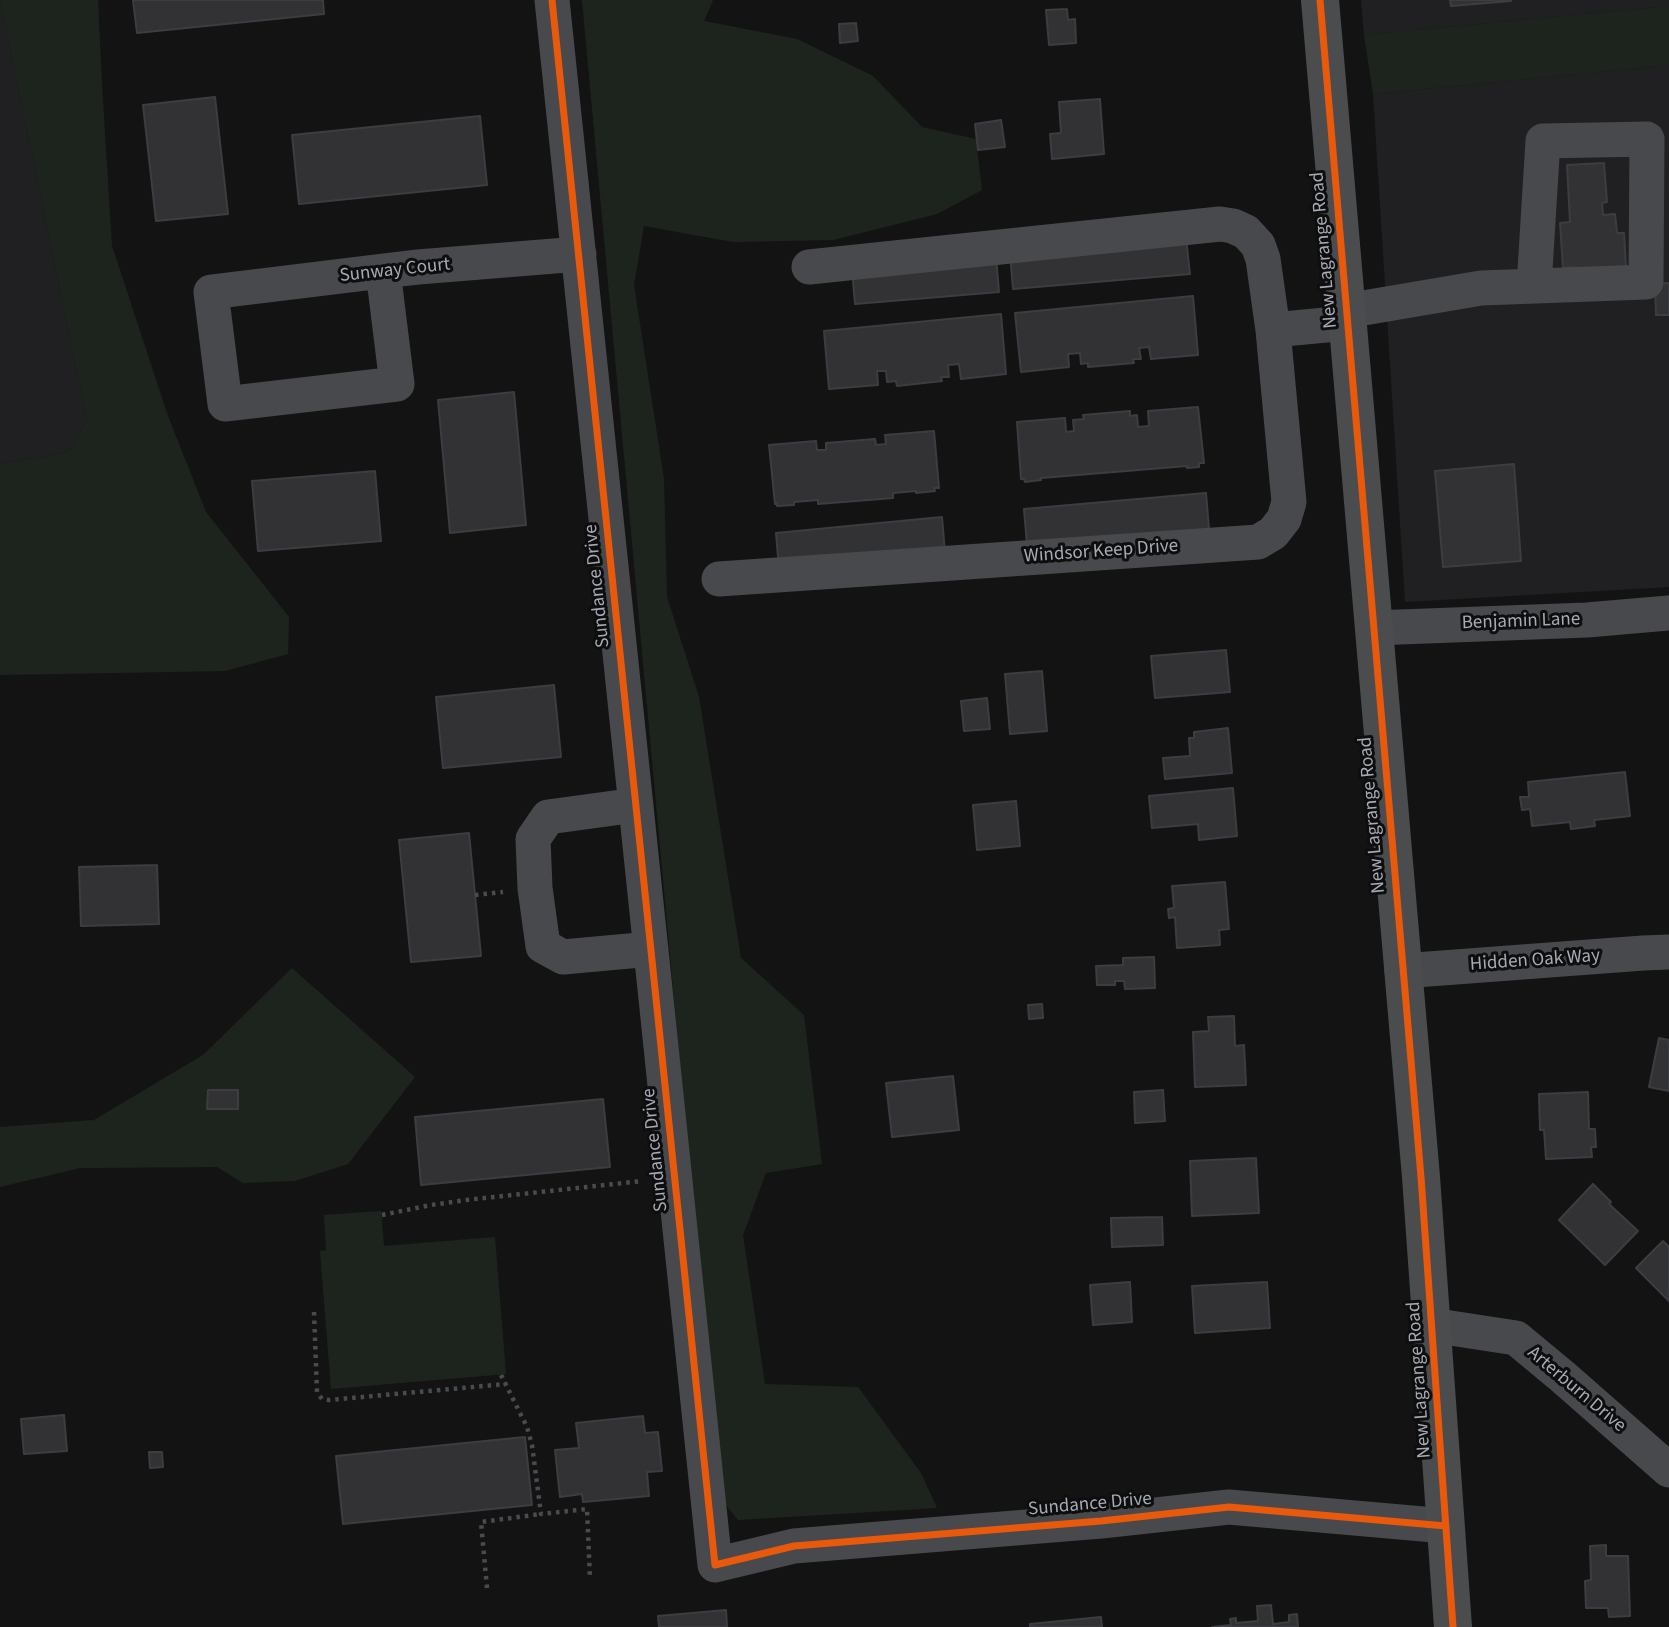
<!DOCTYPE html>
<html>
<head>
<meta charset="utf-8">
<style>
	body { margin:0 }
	canvas { display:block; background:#131314 }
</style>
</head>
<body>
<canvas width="1669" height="1627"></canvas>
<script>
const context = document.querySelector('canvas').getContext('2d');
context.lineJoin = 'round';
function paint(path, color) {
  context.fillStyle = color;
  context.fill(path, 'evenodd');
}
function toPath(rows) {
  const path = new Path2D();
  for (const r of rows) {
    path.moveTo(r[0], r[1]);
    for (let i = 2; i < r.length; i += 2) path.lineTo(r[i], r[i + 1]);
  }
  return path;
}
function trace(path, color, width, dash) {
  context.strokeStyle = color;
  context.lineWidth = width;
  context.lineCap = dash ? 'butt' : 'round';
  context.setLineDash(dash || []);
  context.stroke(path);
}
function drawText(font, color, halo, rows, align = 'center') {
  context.font = font + ' "Source Sans 3",sans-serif';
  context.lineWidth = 6;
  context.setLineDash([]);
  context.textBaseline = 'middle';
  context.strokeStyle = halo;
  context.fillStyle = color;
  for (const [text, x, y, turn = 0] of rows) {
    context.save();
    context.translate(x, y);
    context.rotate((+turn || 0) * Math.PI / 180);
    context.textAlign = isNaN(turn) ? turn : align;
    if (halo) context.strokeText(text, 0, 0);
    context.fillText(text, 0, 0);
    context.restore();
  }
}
const built = toPath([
	[0,0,87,421,69,452,0,464],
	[1361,0,1669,0,1669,6,1364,35],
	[1669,65,1669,587,1405,602,1373,94]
]);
const green = toPath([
	[0,0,98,0,102,85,112,246,168,416,206,512,289,617,288,654,225,671,0,675,0,464,69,452,87,421],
	[582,0,713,0,704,21,797,39,873,76,922,127,976,139,982,190,937,214,833,240,733,242,644,226,634,285,664,479,667,597,699,697,741,958,804,1015,822,1164,766,1173,743,1235,765,1384,858,1387,921,1473,937,1508,738,1520,720,1498],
	[1669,6,1669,65,1373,94,1364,35],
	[292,968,415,1077,348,1164,295,1181,243,1183,217,1167,80,1168,0,1187,0,1127,94,1120,203,1055],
	[381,1211,384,1246,495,1237,506,1374,331,1389,320,1251,326,1250,324,1215]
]);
const building = toPath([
	[133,0,323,0,324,14,137,33,133,0],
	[1450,0,1511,0,1511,1,1451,6,1450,0],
	[1067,9,1068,20,1075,19,1076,43,1049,45,1046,10,1067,9],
	[856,23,858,41,840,43,839,24,856,23],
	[215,97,228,214,156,221,143,105,215,97],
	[1100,99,1104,154,1052,159,1050,134,1061,133,1059,102,1100,99],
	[480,116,487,185,299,204,292,135,480,116],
	[1001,120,1005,147,978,150,975,124,1001,120],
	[1604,163,1607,202,1602,203,1603,215,1615,214,1617,233,1624,233,1626,269,1573,273,1572,267,1563,268,1560,223,1570,222,1567,165,1604,163],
	[1186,238,1190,274,1013,289,1010,254,1186,238],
	[996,257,999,292,855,304,852,269,996,257],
	[1669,283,1669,315,1656,315,1655,284,1669,283],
	[1193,296,1198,355,1151,359,1149,347,1139,348,1141,359,1133,359,1134,363,1088,367,1088,363,1081,364,1080,353,1068,354,1069,367,1021,372,1015,313,1193,296],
	[1001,314,1006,374,961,379,959,364,948,365,949,377,941,377,942,381,897,386,896,381,887,382,886,371,877,371,878,385,829,389,824,331,1001,314],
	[514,392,526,525,450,533,438,400,514,392],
	[1198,407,1204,463,1199,463,1199,467,1187,468,1187,466,1041,478,1041,480,1025,482,1024,479,1021,479,1017,422,1065,418,1066,432,1074,431,1073,420,1084,419,1083,415,1130,411,1130,416,1137,415,1138,427,1149,426,1148,411,1198,407],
	[934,431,939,488,934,488,935,491,916,493,916,491,893,493,893,498,818,504,818,500,794,502,794,505,777,506,777,503,775,504,769,445,816,441,817,450,826,450,826,443,875,439,876,445,886,444,885,435,934,431],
	[1514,464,1521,561,1443,567,1435,471,1514,464],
	[375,471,381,541,258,551,252,481,375,471],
	[1206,493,1209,529,1027,545,1024,509,1206,493],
	[942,517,945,553,779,568,776,533,942,517],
	[1226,650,1230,692,1155,698,1151,656,1226,650],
	[1042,671,1047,731,1010,734,1005,674,1042,671],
	[554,685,561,757,443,768,436,697,554,685],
	[987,698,990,729,964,731,961,701,987,698],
	[1228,728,1232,773,1165,779,1163,758,1190,756,1189,738,1194,738,1194,732,1228,728],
	[1625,772,1630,816,1594,820,1595,826,1571,829,1570,822,1532,826,1530,809,1522,810,1520,797,1529,797,1528,782,1625,772],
	[1233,788,1237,836,1199,840,1198,824,1152,828,1149,796,1233,788],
	[1016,801,1020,846,977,850,973,805,1016,801],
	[469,833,481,956,411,962,399,840,469,833],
	[157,865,159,924,81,926,79,867,157,865],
	[1225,882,1229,929,1219,930,1220,945,1177,948,1175,917,1169,918,1168,909,1174,908,1172,886,1225,882],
	[1154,957,1155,988,1125,989,1124,981,1115,981,1115,985,1097,985,1096,966,1123,965,1123,958,1154,957],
	[1042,1004,1043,1018,1029,1019,1028,1005,1042,1004],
	[1234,1016,1235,1046,1244,1045,1246,1085,1195,1087,1193,1032,1209,1031,1208,1017,1234,1016],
	[1659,1038,1669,1040,1669,1091,1649,1087,1659,1038],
	[953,1076,959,1130,892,1137,886,1083,953,1076],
	[208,1090,238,1090,238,1109,207,1109,208,1090],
	[1163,1090,1165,1121,1135,1123,1134,1092,1163,1090],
	[1588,1092,1589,1129,1595,1129,1596,1147,1591,1147,1592,1157,1546,1159,1544,1130,1540,1130,1539,1094,1588,1092],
	[603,1099,610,1167,421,1185,415,1117,603,1099],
	[1256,1158,1259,1213,1192,1216,1190,1161,1256,1158],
	[1593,1184,1611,1202,1609,1204,1638,1231,1605,1265,1559,1220,1593,1184],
	[1162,1217,1163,1245,1112,1247,1111,1218,1162,1217],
	[1663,1241,1669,1247,1669,1301,1636,1268,1663,1241],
	[1130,1282,1132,1322,1093,1325,1090,1285,1130,1282],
	[1267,1282,1270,1328,1195,1333,1192,1286,1267,1282],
	[64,1415,67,1451,24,1454,21,1419,64,1415],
	[643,1416,645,1433,658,1432,662,1471,647,1472,649,1496,583,1502,582,1494,560,1497,555,1450,579,1448,576,1423,643,1416],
	[525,1437,532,1505,343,1524,336,1456,525,1437],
	[149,1452,162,1452,163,1467,150,1468,149,1452],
	[1606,1545,1606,1556,1628,1556,1630,1616,1609,1617,1608,1608,1586,1608,1585,1581,1591,1580,1590,1546,1606,1545],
	[1271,1605,1273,1624,1289,1622,1289,1615,1297,1614,1298,1627,1212,1627,1231,1625,1230,1619,1236,1618,1236,1623,1258,1621,1257,1606,1271,1605],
	[726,1610,727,1627,659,1627,658,1616,726,1610],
	[1101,1617,1102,1627,1030,1627,1030,1624,1101,1617]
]);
const path = toPath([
	[475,895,503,892],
	[382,1215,431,1205,466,1200,642,1181],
	[314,1312,317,1392,322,1399,329,1400,506,1384],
	[501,1375,527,1427,532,1445,541,1514,587,1509,590,1579],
	[487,1588,481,1522,541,1514]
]);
const minor = toPath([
	[552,0,715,1565,794,1546,1101,1521,1229,1507,1446,1526],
	[383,271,397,384,225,404,211,292,383,271,418,267,579,254],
	[1346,311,1481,288,1646,282,1647,139,1543,141,1534,286],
	[1273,330,1347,323],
	[719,579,1258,542,1273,533,1284,519,1289,502,1273,330,1263,259,1258,245,1246,232,1233,226,1220,224,809,267],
	[1373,628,1587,620,1669,613],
	[636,805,548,817,533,839,535,888,543,946,563,957,651,949],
	[1402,971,1643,953,1669,952],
	[1431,1325,1516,1338,1563,1377,1669,1470]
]);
const major = toPath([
	[1320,0,1421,1177,1453,1627]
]);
const cycleway = toPath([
	[552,0,715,1565,794,1546,1101,1521,1229,1507,1446,1526],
	[1320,0,1421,1177,1453,1627]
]);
const streetNames = [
	["New Lagrange Road",1325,250,-95],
	["Sunway Court",395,271,-6],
	["Windsor Keep Drive",1101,552,-4],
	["Sundance Drive",598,586,-96],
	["Benjamin Lane",1521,622,-2],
	["New Lagrange Road",1373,815,-95],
	["Hidden Oak Way",1535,961,-4],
	["Sundance Drive",656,1150,-96],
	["New Lagrange Road",1420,1380,-94],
	["Arterburn Drive",1576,1390,40],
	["Sundance Drive",1090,1505,-5]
];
paint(built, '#202022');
paint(green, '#1d241e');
paint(building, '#323235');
trace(building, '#3c3d40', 2);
trace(path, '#494b4e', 4.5, [3.5, 5]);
trace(minor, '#48494c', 35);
trace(major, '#4a4c4e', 38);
trace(cycleway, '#e8590c', 7);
drawText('19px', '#a6aab4', '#0e0e0f', streetNames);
</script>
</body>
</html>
